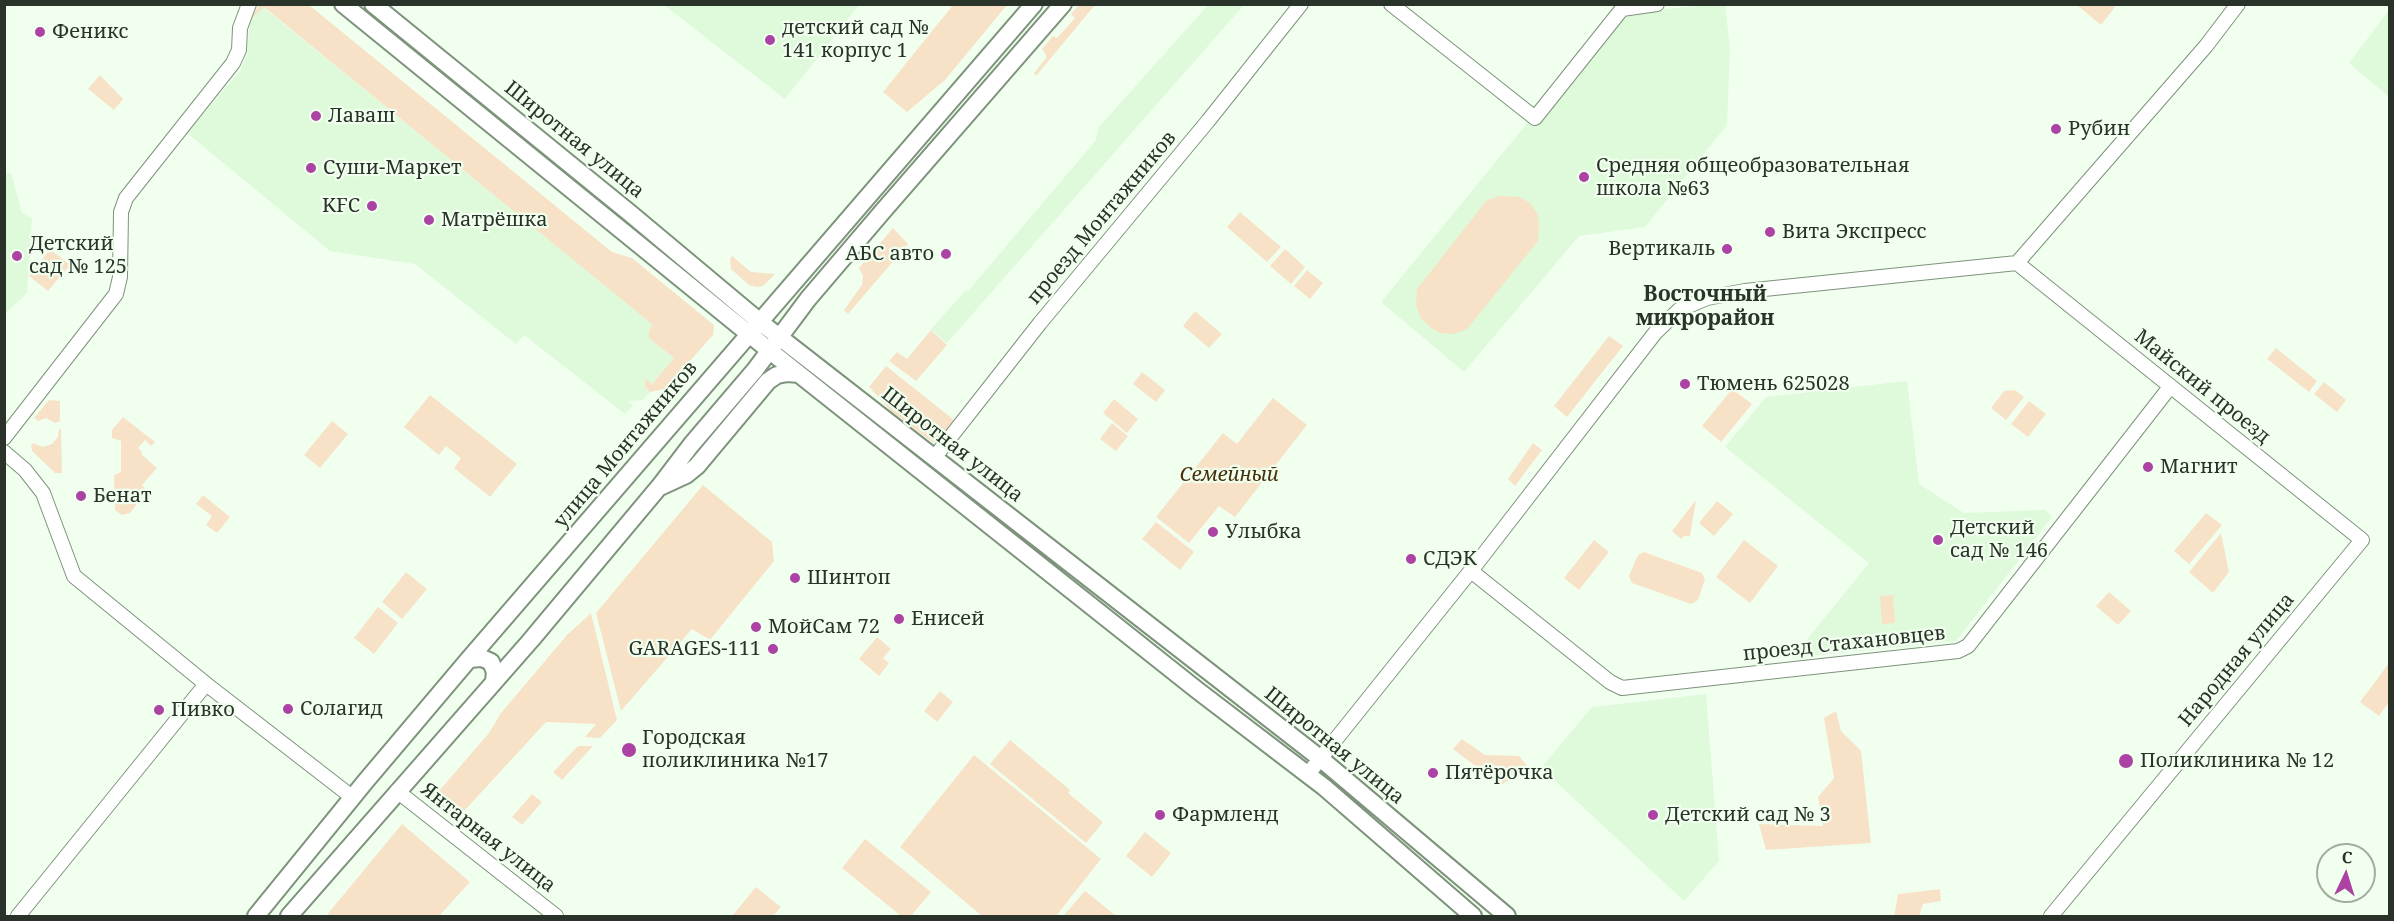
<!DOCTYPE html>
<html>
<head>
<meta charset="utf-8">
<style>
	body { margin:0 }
	#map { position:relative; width:2394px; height:921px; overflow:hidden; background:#f1ffef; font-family:"Noto Serif",serif }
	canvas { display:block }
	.frame { position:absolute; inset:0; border:6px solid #2a3329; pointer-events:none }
	.north { position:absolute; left:2316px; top:843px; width:60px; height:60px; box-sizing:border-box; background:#f1ffef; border:2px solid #a1ada0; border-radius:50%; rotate:4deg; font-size:16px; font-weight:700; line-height:24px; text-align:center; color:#2a3329 }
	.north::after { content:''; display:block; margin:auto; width:21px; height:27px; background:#ab42a4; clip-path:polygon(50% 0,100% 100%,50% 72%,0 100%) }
</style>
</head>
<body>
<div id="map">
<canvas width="2394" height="921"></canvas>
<div class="frame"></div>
<div class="north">С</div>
</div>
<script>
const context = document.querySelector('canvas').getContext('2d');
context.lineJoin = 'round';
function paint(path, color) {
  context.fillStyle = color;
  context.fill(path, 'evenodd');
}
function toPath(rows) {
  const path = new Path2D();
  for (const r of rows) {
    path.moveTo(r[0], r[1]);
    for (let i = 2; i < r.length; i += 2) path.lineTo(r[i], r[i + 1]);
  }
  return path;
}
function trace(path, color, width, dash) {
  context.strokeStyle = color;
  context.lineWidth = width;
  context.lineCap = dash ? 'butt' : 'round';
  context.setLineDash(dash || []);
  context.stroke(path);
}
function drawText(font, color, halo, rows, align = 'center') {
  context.font = font + ' "Noto Serif",serif';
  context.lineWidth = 4.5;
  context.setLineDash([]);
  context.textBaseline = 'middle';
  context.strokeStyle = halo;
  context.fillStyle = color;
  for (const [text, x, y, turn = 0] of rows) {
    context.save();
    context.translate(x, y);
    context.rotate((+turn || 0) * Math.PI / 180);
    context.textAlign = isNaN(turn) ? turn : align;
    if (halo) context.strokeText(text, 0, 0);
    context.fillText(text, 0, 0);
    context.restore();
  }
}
const built = toPath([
	[1209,4,1244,5,947,343,931,329,966,290,968,291,1096,140,1098,128],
	[664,5,859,5,785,99],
	[1707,5,1725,5,1730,48,1727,125,1645,227,1579,236,1464,372,1381,302,1529,121,1536,126,1627,13],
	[263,7,654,325,649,331,649,338,674,358,651,385,645,380,645,387,650,392,643,400,629,401,633,406,625,414,524,335,516,344,415,264,330,251,187,133,240,71,247,54,250,20],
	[2389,10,2390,97,2389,97,2349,63],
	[5,173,11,173,22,213,32,218,27,293,5,314],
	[1907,381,1919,484,1964,513,2045,510,2052,517,1956,641,1792,658,1869,563,1725,447,1766,397],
	[1706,694,1719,861,1684,901,1541,768,1592,707]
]);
const green = toPath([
	[259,5,309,5,612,252,632,258,714,325,713,335,665,389,650,392,645,387,645,379,652,384,674,358,649,338,649,331,653,325,264,7,250,20],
	[953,5,1007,5,945,80,907,112,883,92],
	[1079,5,1095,5,1036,76,1034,73,1047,57,1042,49,1053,36,1057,38,1075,18,1071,14],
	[2112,5,2115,7,2101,25,2078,6,2080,5],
	[100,75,123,99,114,110,88,89],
	[1500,196,1519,197,1530,203,1537,213,1539,224,1538,241,1467,329,1454,334,1440,333,1430,327,1421,318,1416,305,1417,289,1487,200],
	[1240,212,1281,247,1267,262,1227,227],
	[893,228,908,244,848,314,844,310,862,285,863,276,859,268],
	[50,249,70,265,48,291,29,276],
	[1285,249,1305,267,1291,284,1270,266],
	[732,256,751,272,775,274,763,286,757,287,749,285,731,269,730,259],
	[1307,270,1323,283,1310,299,1294,286],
	[1195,311,1222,334,1209,348,1183,326],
	[931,330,947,345,916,381,889,361,897,352,907,359],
	[1609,336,1623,346,1567,417,1554,406],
	[2276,348,2317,381,2309,392,2267,359],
	[886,366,954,420,939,440,932,442,891,411,869,387],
	[1142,372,1165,390,1156,402,1133,384],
	[2324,382,2346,400,2337,412,2314,394],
	[1732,389,1752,404,1721,442,1702,426],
	[2015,390,2024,397,2006,420,1991,408,2004,391],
	[430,395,517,464,490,497,454,468,461,458,446,446,439,455,404,427],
	[1273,398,1307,425,1235,517,1219,506,1189,543,1156,517,1223,433,1237,444],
	[1114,399,1138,419,1127,433,1103,413],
	[49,400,60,401,60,421,55,423,46,418,38,421,34,418],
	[2029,401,2046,414,2028,437,2011,424],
	[123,417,155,442,151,446,145,440,138,448,142,452,141,454,157,468,142,485,147,491,130,513,122,515,115,510,114,475,121,472,121,441,112,438,112,430],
	[332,421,348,434,320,468,304,455],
	[1112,423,1128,436,1116,451,1100,439],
	[59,429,61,429,62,473,55,473,32,451,31,446,33,443,43,447,52,444,58,437],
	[1533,443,1542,450,1515,486,1508,479],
	[703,485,772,542,774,561,710,640,692,629,621,711,596,613],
	[203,495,230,517,217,533,206,525,212,516,196,504],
	[1696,500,1690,536,1684,536,1681,539,1672,531],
	[1717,501,1733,514,1714,536,1699,523],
	[2206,513,2222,525,2189,564,2174,551],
	[1156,522,1194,552,1180,570,1142,539],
	[2221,533,2229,572,2213,593,2189,572],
	[1594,540,1609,552,1579,590,1564,578],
	[1744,540,1778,566,1750,603,1716,577],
	[1644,552,1702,573,1705,579,1698,600,1691,604,1632,583,1629,576,1638,555],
	[406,572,427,589,402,619,382,602],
	[2109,592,2131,611,2118,625,2096,606],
	[1893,595,1895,623,1882,624,1880,596],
	[378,607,398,623,374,654,354,638],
	[591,613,617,720,600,738,585,737,596,724,546,722,465,810,453,815,432,799,489,733,501,713,567,635],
	[877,637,891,649,883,658,889,663,879,676,859,659],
	[2389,663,2389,702,2379,716,2360,702],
	[940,691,953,702,937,722,924,711],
	[1836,711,1841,731,1861,751,1871,843,1766,850,1759,824,1823,826,1818,797,1834,778,1824,718],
	[1462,739,1485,755,1519,756,1529,768,1501,785,1453,749],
	[1010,740,1070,790,1068,793,1103,822,1086,843,990,764],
	[578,746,593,746,562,780,553,772],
	[974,755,1101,859,1056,916,982,916,900,847],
	[532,794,542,802,522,825,512,817],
	[402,824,470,882,439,916,326,916],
	[1145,832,1171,853,1152,877,1126,856],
	[865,839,931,892,911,916,901,916,842,868],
	[756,887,781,907,773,916,732,916],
	[1940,889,1941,901,1923,904,1919,916,1894,916,1898,894],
	[1085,891,1115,915,1113,916,1063,916]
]);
const minor = toPath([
	[1391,4,1535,118,1622,9,1657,4],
	[2017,263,2362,540,2051,916],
	[4,438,116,294,120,277,121,212,126,198,233,63,239,50,240,28,249,4],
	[4,452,25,470,43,493,74,576,206,684,352,797],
	[934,458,1040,323,1208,121,1301,4],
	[1471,571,1610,682,1622,688,1958,651,1968,646,2170,387],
	[1308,774,1477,563,1655,333,1679,310,1707,298,1745,291,2017,263,2206,46,2238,4],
	[397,791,556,916],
	[18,916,206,684]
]);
const major = toPath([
	[343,4,770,351,1197,690,1324,787,1473,916],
	[373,4,631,214,760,322,1321,759,1507,916],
	[660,487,686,475,697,466,768,381,777,375,788,373,799,374],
	[469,659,482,658,491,662,495,672,494,681],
	[256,916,365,782,469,659,1034,4],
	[289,916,531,640,659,487,691,445,755,370,808,299,883,211,1063,4]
]);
const markers = [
	[40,32,6,"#ab42a4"],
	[770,40,6,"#ab42a4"],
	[316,116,6,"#ab42a4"],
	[2056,129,6,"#ab42a4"],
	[311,168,6,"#ab42a4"],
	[1584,177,6,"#ab42a4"],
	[372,206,6,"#ab42a4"],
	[429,220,6,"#ab42a4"],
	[1770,232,6,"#ab42a4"],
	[1727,249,6,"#ab42a4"],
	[946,254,6,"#ab42a4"],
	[17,256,6,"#ab42a4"],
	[1685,384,6,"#ab42a4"],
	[2148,467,6,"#ab42a4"],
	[81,496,6,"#ab42a4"],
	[1213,532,6,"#ab42a4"],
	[1938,540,6,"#ab42a4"],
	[1411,559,6,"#ab42a4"],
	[795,578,6,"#ab42a4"],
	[899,619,6,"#ab42a4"],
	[756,627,6,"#ab42a4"],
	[773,649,6,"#ab42a4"],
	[288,709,6,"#ab42a4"],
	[159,710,6,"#ab42a4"],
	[629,750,8,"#ab42a4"],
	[2126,761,8,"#ab42a4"],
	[1433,773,6,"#ab42a4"],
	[1160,815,6,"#ab42a4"],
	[1653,815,6,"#ab42a4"]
];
const poiNames = [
	["детский сад №",782,28],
	["141 корпус 1",782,51],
	["Феникс",52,32],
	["Лаваш",328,116],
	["Рубин",2068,129],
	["Средняя общеобразовательная",1596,166],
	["школа №63",1596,189],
	["Суши-Маркет",323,168],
	["KFC",360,206,"right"],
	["Матрёшка",441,220],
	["Вита Экспресс",1782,232],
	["Детский",29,244],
	["сад № 125",29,267],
	["Вертикаль",1715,249,"right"],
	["АБС авто",934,254,"right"],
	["Тюмень 625028",1697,384],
	["Магнит",2160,467],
	["Бенат",93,496],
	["Детский",1950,528],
	["сад № 146",1950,551],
	["Улыбка",1225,532],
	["СДЭК",1423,559],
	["Шинтоп",807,578],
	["Енисей",911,619],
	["МойСам 72",768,627],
	["GARAGES-111",761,649,"right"],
	["Солагид",300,709],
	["Пивко",171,710],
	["Городская",642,738],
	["поликлиника №17",642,761],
	["Поликлиника № 12",2140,761],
	["Пятёрочка",1445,773],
	["Фармленд",1172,815],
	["Детский сад № 3",1665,815]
];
const streetNames = [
	["Широтная улица",574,140,39],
	["проезд Монтажников",1102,218,-50],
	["Майский проезд",2202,387,39],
	["улица Монтажников",626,445,-50],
	["Широтная улица",952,445,38],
	["проезд Стахановцев",1844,644,-6],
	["Народная улица",2237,660,-50],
	["Широтная улица",1334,746,39],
	["Янтарная улица",488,838,38]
];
const parkNames = [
	["Семейный",1229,475]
];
const neighbourhoodNames = [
	["Восточный",1705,295],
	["микрорайон",1705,319]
];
paint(built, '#defada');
paint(green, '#f7e2c7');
trace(minor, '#7e937c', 16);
trace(major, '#7e937c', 20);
trace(minor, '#fff', 14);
trace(major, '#fff', 16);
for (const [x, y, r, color] of markers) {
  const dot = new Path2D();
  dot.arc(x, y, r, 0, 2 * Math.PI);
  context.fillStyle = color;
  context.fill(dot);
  trace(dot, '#f1ffef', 2);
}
drawText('20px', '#2a3329', '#f1ffef', poiNames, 'left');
drawText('20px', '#2a3329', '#f1ffef', streetNames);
drawText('italic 20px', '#48300c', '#f1ffef', parkNames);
drawText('bold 21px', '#2a3329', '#f1ffef', neighbourhoodNames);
</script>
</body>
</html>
